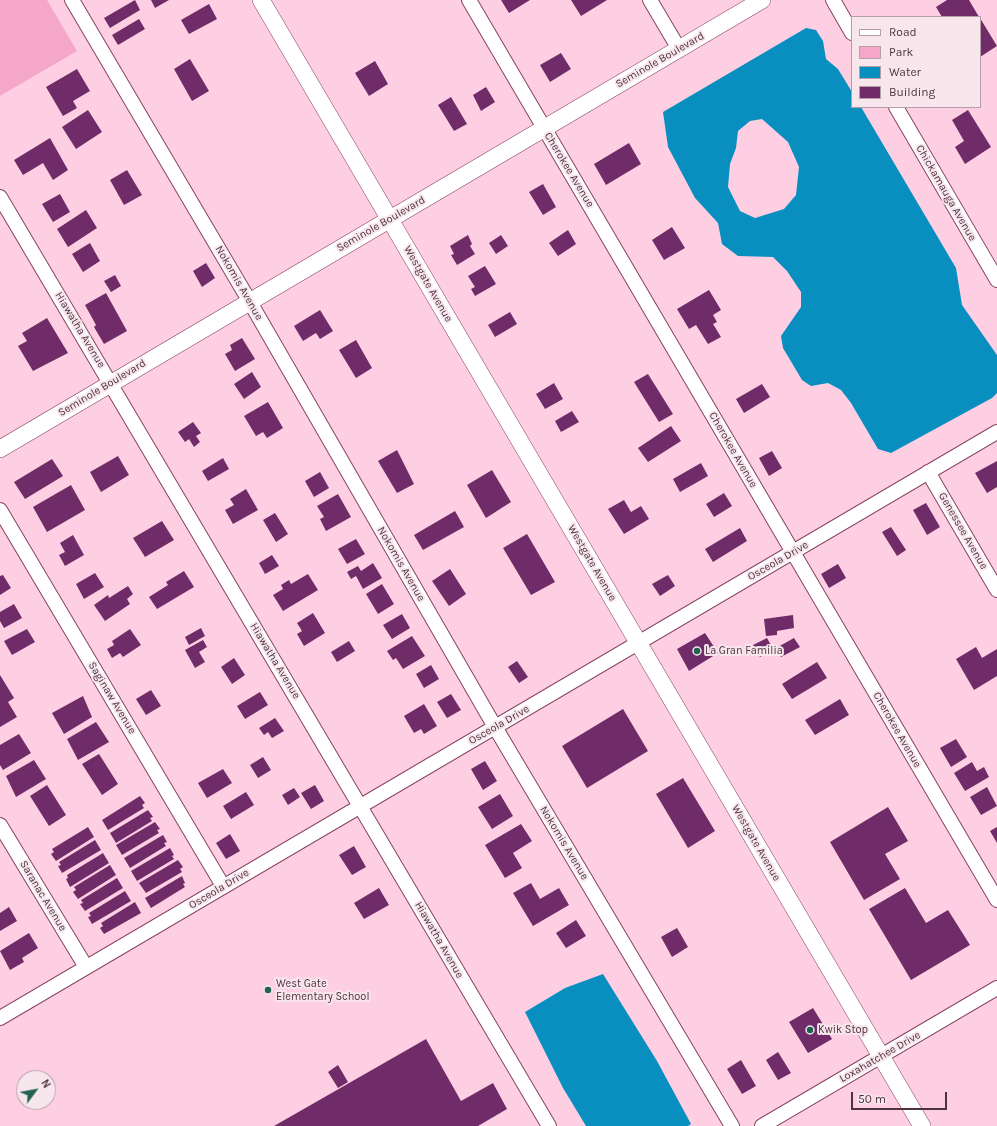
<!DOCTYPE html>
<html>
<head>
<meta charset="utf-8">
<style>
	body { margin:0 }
	#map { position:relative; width:997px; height:1126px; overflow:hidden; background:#fecfe2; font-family:Karla,sans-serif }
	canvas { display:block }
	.legend { position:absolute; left:851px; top:16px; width:130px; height:92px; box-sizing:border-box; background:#f7e7ed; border:1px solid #b49fa7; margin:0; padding:5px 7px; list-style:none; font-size:12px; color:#50323f }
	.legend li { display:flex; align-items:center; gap:8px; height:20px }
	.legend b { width:20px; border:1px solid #b49fa7 }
	.north { position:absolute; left:16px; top:1070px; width:40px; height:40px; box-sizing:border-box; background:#f7e7ed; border:1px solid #b49fa7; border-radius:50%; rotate:58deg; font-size:11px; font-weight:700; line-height:16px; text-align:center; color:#50323f }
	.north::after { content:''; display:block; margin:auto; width:14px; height:18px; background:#216251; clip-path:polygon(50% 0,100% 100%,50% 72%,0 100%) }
	.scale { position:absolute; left:851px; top:1092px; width:96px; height:18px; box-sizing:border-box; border:2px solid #50323f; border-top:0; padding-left:5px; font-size:12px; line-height:14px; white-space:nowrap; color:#50323f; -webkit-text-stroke:3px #f7e7ed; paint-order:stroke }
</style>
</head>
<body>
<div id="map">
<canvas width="997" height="1126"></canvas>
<ul class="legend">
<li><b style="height:5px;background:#fff"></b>Road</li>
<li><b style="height:11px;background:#f4a7c8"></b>Park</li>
<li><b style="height:11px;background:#088fc0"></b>Water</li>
<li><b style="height:11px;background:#6f2c68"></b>Building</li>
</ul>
<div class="north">N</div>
<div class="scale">50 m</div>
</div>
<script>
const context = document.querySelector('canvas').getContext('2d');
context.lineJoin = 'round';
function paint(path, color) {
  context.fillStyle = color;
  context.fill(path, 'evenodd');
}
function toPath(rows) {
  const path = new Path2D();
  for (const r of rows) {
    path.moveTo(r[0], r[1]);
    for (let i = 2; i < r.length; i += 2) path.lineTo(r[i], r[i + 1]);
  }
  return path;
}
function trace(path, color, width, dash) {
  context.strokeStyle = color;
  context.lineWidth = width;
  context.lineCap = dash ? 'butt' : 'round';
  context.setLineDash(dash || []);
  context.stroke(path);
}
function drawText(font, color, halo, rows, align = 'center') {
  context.font = font + ' Karla,sans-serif';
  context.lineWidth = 4;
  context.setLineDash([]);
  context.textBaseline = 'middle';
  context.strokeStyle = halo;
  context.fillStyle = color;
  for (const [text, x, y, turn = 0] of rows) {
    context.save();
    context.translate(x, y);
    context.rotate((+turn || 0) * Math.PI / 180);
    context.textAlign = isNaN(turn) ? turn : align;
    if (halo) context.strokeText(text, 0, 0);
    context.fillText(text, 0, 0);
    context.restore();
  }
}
const green = toPath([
	[0,0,47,0,77,51,0,96]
]);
const water = toPath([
	[806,28,816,30,823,41,826,59,838,69,852,92,852,107,861,107,956,268,962,305,997,355,997,393,992,398,891,453,878,449,851,403,841,390,828,383,811,386,802,380,783,348,781,336,801,307,801,292,787,271,773,257,738,256,722,244,718,223,695,198,668,147,663,112],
	[762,119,788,142,799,167,796,195,784,209,755,218,740,211,728,187,730,164,736,148,738,131,750,121],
	[603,974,657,1061,691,1124,688,1126,586,1126,563,1088,525,1012,565,988]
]);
const building = toPath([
	[135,0,140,10,110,28,104,18],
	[151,0,169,0,155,8],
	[501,0,530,0,509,13],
	[571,0,607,0,581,16],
	[947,0,969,0,979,17,942,17,936,7],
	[209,4,217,19,189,34,181,20],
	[980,18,997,46,980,57],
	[139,19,145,29,118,45,112,35],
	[561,53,571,69,550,82,540,65],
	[190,59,209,91,192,101,174,69],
	[375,61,388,84,369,96,355,73],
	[77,69,90,91,73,101,77,108,63,116,46,87],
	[486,87,495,102,481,111,473,95],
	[451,97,467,124,454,131,438,105],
	[88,110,102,132,76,149,62,127],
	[968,110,991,147,965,164,955,147,964,141,952,120],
	[50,138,68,170,53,180,43,163,23,175,14,160],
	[629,143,641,164,606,185,594,164],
	[127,170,142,195,124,205,110,180],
	[543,184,556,207,543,215,529,192],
	[60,194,70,212,53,222,42,204],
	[86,210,97,228,68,247,57,229],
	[672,227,685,248,664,260,652,240],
	[568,230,576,244,558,256,549,243],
	[468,235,472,244,470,246,475,254,457,265,451,255,454,254,450,246],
	[501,235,508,246,496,254,489,243],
	[90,243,100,261,83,272,72,254],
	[206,263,215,278,202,287,193,271],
	[485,266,496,284,475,296,471,289,475,287,468,276],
	[115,275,121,286,111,292,104,281],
	[709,290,721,310,713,315,717,322,713,324,721,337,708,344,696,325,689,329,677,309],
	[106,293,127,331,104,344,94,327,96,325,85,305],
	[320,310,333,331,320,339,316,333,303,341,294,326],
	[510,312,517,324,495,337,488,325],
	[47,318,68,353,33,371,18,346,27,341,22,333],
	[242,338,255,359,235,371,225,354,232,350,230,345],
	[356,340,372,368,356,378,339,350],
	[252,372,261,387,244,399,234,384],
	[648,374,673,414,659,422,634,382],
	[554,383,563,399,545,409,536,394],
	[762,384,770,397,744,413,736,399],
	[268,402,283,428,267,438,263,432,256,436,244,416],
	[572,411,579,422,561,432,555,421],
	[193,422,201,433,196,436,200,442,194,447,189,439,185,442,178,432],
	[671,426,681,441,648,462,638,448],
	[397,450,414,484,397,493,378,461],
	[772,451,782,468,769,476,759,458],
	[118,456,129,475,101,492,90,472],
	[223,458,229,469,208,481,202,471],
	[52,459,63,476,25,499,14,482],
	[997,461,997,487,987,493,975,473],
	[701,463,708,476,680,492,673,479],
	[492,470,511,502,486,518,467,485],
	[320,472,329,488,314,497,305,481],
	[71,485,85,510,47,532,33,507],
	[246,489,258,510,233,524,225,510,234,505,230,499],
	[724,493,732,506,714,517,706,504],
	[338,494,351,517,326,531,320,519,324,517,317,506],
	[624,500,631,512,641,506,649,519,624,534,608,509],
	[926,503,940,527,927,535,913,510],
	[455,511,464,527,423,550,414,535],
	[275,513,288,534,276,542,263,520],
	[162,521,174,540,145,557,133,538],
	[891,527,906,550,897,556,882,532],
	[740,528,747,541,713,562,705,549],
	[527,534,555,582,531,595,503,548],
	[73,535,84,555,65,566,59,555,65,552,60,543],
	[356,539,365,554,347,564,338,549],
	[272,555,279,566,265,574,259,563],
	[373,563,382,578,363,589,356,576,351,579,347,572,358,566,361,571],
	[838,564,846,578,829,588,821,574],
	[450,569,466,594,449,606,432,581],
	[184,571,194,587,157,609,149,597,168,585,166,582],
	[95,573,104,587,84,599,76,584],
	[308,574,318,590,283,611,273,595,283,589,281,585,289,580,291,584],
	[3,575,11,588,0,595,0,576],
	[668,575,675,586,660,596,652,584],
	[382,584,394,604,378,614,366,594],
	[128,586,133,594,127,599,130,604,105,621,94,605,108,595,109,598],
	[14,604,22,618,4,628,0,621,0,612],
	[313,613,325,633,304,646,297,634,302,631,297,623],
	[402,614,410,628,392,639,383,625],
	[793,615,794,628,777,631,777,635,766,636,764,619],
	[201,628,205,636,189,645,185,637],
	[27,629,35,642,12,655,4,641],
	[130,629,141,645,123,657,120,653,112,658,107,649,114,645,112,641],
	[705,633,718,653,689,671,677,649],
	[412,636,425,656,403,669,396,658,393,660,387,651],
	[767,638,773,649,760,657,753,645],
	[794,638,800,647,781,657,776,648],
	[203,640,207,647,199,652,205,662,195,668,185,650],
	[349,641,355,651,337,662,331,652],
	[976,647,982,658,997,649,997,676,974,690,956,659],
	[234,658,245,675,232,684,221,667],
	[517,661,528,677,519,683,508,667],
	[817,662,827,678,792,699,782,684],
	[431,665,439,679,424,688,416,674],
	[0,675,14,698,8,702,17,717,0,727],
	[151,690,161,706,146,715,136,699],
	[260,692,268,705,245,719,237,706],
	[451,694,461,710,447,718,437,702],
	[83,696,92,717,64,734,52,713],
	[840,699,849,715,815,735,805,720],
	[424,704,437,726,424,734,421,729,414,733,404,716],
	[623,709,648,751,587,788,562,746],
	[275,718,284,731,272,738,268,732,264,735,259,728],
	[96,722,109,742,78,760,67,739],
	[19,734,31,753,3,770,0,765,0,745],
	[956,739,967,757,951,767,940,748],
	[99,754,118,784,102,795,82,764],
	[263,757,271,770,258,778,250,765],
	[34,760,46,779,16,797,6,776],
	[485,761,497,781,483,790,471,769],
	[972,762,977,771,984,767,989,777,965,791,954,773],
	[223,769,232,783,207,798,198,783],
	[683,778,715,831,688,848,656,794],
	[47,785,66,815,49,826,30,796],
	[315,785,324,801,311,809,301,793],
	[987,787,997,806,981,815,970,797],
	[294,788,300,797,288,805,282,795],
	[246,792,254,805,231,819,223,806],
	[500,794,513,816,492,829,478,807],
	[140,796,145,803,142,805,144,808,108,830,102,820],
	[888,807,908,841,885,854,900,879,864,900,830,842],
	[148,810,153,817,150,818,152,821,116,843,110,833],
	[155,822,160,829,157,830,159,833,122,855,116,845],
	[521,824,532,841,513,853,522,868,505,878,485,845],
	[88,827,94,837,56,861,51,854,54,852,52,849],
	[997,827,997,843,990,831],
	[230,834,240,851,226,859,216,843],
	[163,835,167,842,164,843,166,846,130,868,124,858],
	[95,840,101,850,62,873,58,866,61,865,59,862],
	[354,846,366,867,352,875,339,855],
	[170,848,174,855,172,856,174,859,137,881,131,871],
	[103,853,109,863,70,887,66,879,68,878,67,875],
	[178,860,183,867,180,869,182,872,146,893,139,883],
	[110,865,116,875,78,899,73,892,76,890,74,887],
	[182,876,185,883,183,884,185,887,151,908,145,898],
	[117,878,123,888,85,911,80,904,83,903,81,900],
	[531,883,540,899,559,888,569,905,533,926,513,893],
	[379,888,389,905,364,919,354,903],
	[905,888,926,923,948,910,970,945,911,980,869,909],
	[125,891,131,901,92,924,88,917,91,916,89,913],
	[135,902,141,913,104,934,100,928,103,926,101,923],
	[9,907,17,921,0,931,0,913],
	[576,920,586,936,566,948,556,933],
	[677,928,688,947,672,957,661,937],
	[29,933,38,948,22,958,24,962,10,970,0,951],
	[813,1008,832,1039,808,1053,789,1022],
	[426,1039,461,1101,493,1083,507,1109,478,1126,274,1126],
	[778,1052,791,1073,778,1080,766,1060],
	[741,1060,756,1086,742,1094,727,1069],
	[338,1065,348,1082,338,1088,328,1072]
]);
const minor = toPath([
	[72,0,250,302,495,727,732,1126],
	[469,0,997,900],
	[650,0,679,49],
	[833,0,852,33],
	[896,107,997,280],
	[0,197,549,1126],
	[928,472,997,590],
	[0,510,223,886],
	[0,825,86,967],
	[0,1018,997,432],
	[762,1126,997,988]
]);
const tertiary = toPath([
	[261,0,922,1126],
	[0,449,762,0]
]);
const markers = [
	[697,651,4,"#216251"],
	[268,990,4,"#216251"],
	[810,1030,4,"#216251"]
];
const streetNames = [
	["Seminole Boulevard",660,60,-30],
	["Cherokee Avenue",569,170,59],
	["Chickamauga Avenue",946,193,60],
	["Seminole Boulevard",381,224,-30],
	["Nokomis Avenue",239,283,60],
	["Westgate Avenue",428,284,60],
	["Hiawatha Avenue",80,330,59],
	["Seminole Boulevard",102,388,-31],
	["Cherokee Avenue",733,450,60],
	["Genessee Avenue",963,531,60],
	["Osceola Drive",778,561,-30],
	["Westgate Avenue",592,563,60],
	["Nokomis Avenue",401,564,60],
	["Hiawatha Avenue",275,661,59],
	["Saginaw Avenue",112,698,59],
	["Osceola Drive",499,725,-30],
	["Cherokee Avenue",897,730,60],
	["Nokomis Avenue",564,843,59],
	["Westgate Avenue",756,843,60],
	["Osceola Drive",219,889,-31],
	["Saranac Avenue",43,896,59],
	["Hiawatha Avenue",439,940,60],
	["Loxahatchee Drive",880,1057,-30]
];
const poiNames = [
	["La Gran Familia",705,651],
	["West Gate",276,984],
	["Elementary School",276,997],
	["Kwik Stop",818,1030]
];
paint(green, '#f4a7c8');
paint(water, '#088fc0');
paint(building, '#6f2c68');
trace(minor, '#864463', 16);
trace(tertiary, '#864463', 18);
trace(minor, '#fff', 14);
trace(tertiary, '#fff', 17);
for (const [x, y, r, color] of markers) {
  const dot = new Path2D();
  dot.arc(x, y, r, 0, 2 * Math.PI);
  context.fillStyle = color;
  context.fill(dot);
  trace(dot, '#f7e7ed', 1.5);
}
drawText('11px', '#50323f', '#f7e7ed', streetNames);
drawText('11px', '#50323f', '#f7e7ed', poiNames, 'left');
</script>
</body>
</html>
